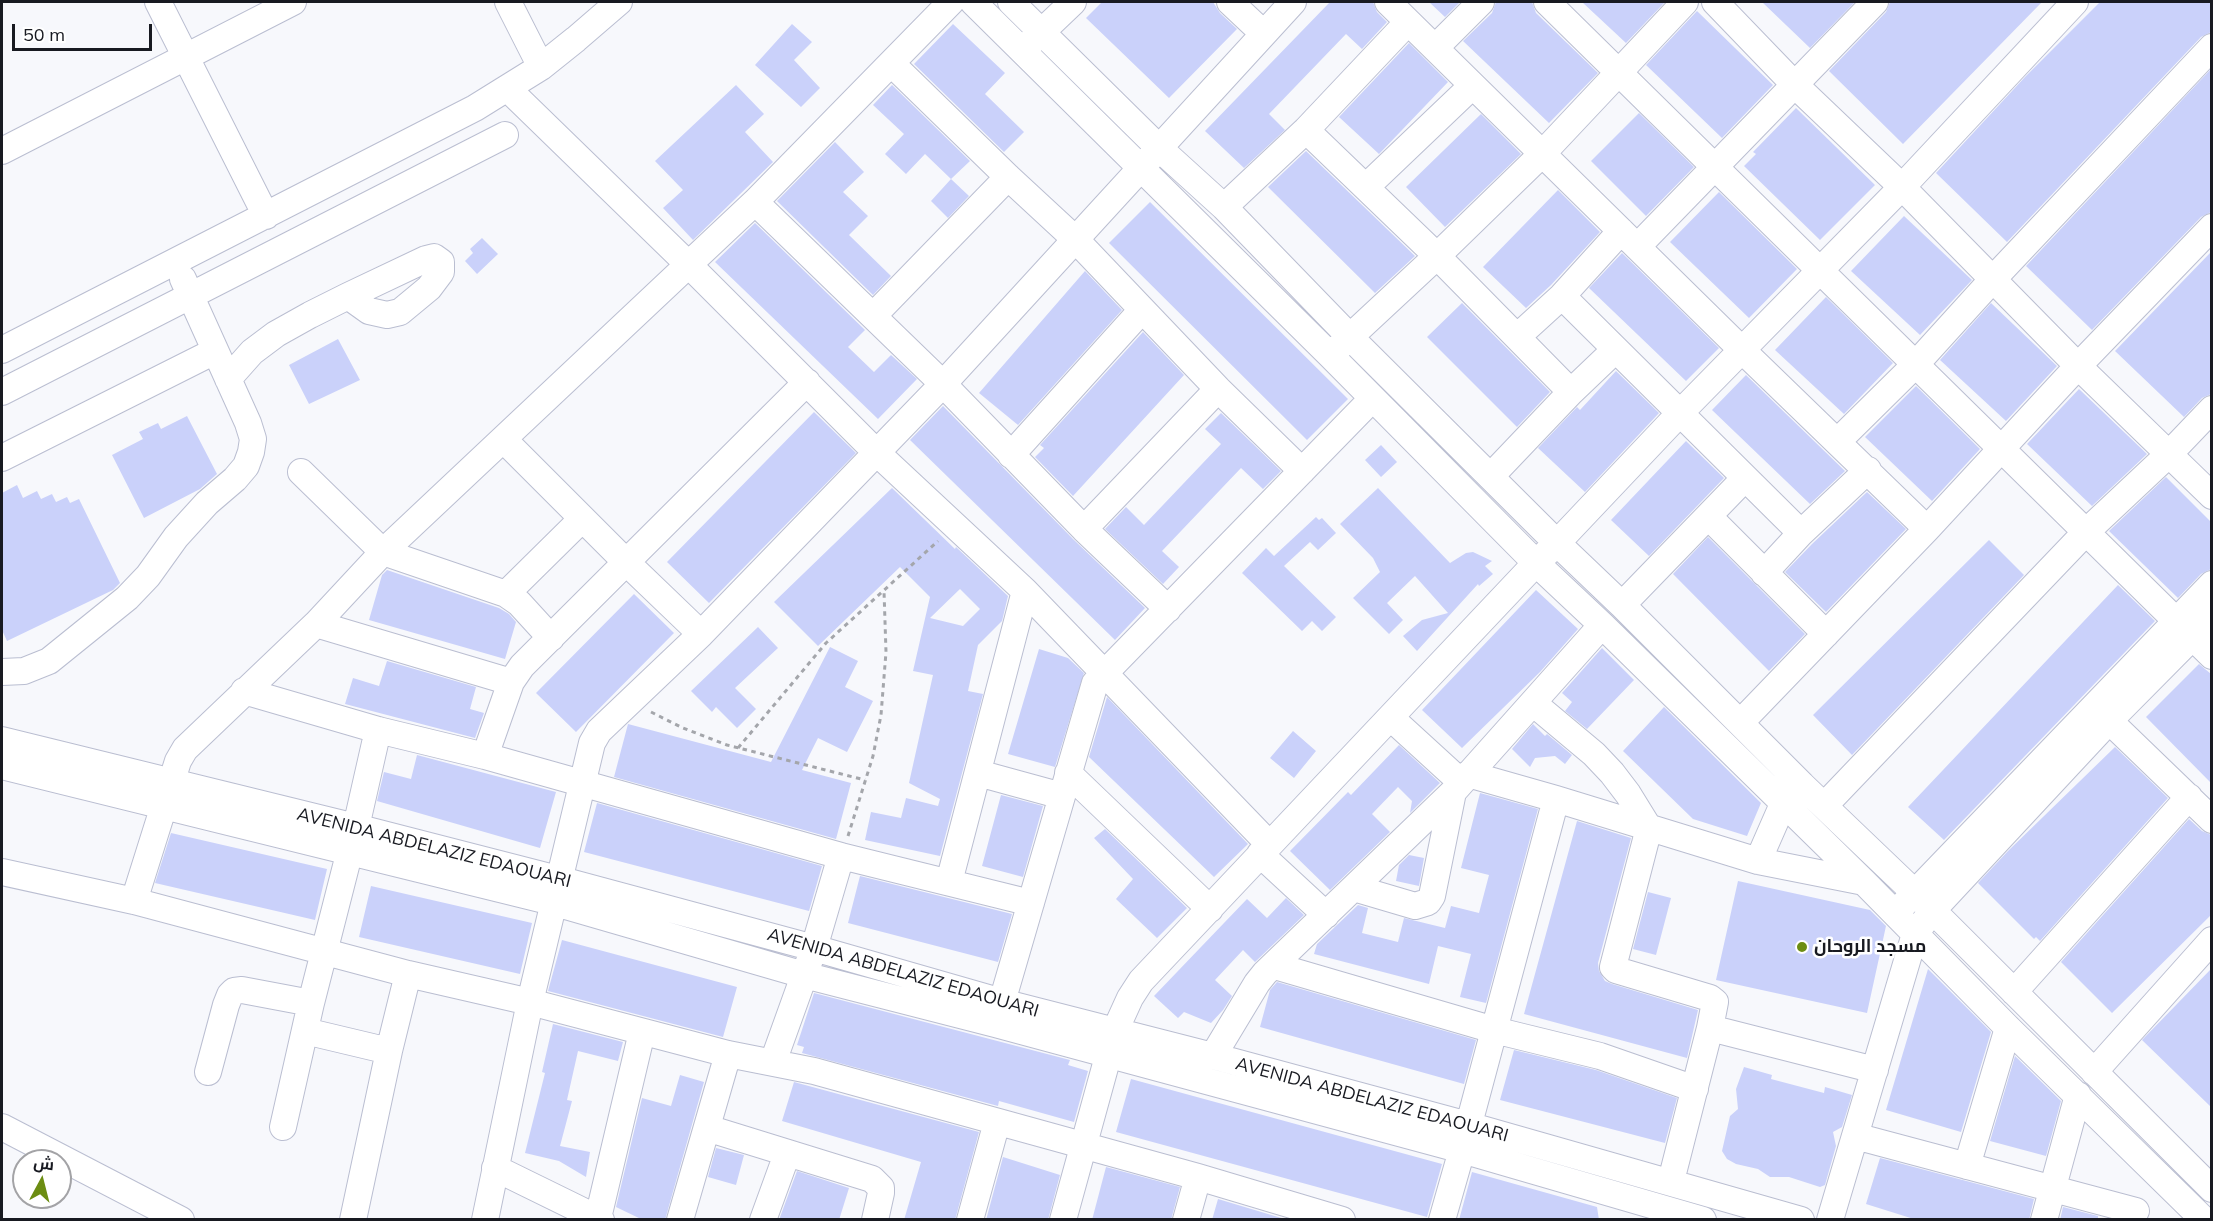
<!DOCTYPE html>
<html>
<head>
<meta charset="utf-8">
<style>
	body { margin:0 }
	#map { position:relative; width:2213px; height:1221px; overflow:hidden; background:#f7f8fc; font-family:Mulish,Cairo,sans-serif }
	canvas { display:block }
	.frame { position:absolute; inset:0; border:3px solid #181a21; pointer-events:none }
	.north { position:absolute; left:12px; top:1149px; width:60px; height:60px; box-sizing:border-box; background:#fff; border:2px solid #a3a3a6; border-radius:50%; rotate:7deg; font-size:16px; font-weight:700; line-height:24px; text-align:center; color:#181a21 }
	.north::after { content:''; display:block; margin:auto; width:21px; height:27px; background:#6c8d12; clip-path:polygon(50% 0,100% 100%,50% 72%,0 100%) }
	.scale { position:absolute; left:12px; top:24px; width:140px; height:27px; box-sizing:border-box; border:3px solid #181a21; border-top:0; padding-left:8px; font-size:18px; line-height:21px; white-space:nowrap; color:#181a21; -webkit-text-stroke:4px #fff; paint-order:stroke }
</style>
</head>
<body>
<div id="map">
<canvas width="2213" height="1221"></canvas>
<div class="frame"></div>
<div class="north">ش</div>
<div class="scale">50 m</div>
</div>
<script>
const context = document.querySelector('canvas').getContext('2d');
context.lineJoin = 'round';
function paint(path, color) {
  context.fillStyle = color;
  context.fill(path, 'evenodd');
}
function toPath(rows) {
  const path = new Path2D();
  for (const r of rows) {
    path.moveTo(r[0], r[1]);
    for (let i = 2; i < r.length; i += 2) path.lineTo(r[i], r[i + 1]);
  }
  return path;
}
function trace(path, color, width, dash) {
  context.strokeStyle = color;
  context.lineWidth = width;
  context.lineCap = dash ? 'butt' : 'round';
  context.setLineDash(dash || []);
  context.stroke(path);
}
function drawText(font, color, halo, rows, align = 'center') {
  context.font = font + ' Mulish,Cairo,sans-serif';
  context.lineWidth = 5;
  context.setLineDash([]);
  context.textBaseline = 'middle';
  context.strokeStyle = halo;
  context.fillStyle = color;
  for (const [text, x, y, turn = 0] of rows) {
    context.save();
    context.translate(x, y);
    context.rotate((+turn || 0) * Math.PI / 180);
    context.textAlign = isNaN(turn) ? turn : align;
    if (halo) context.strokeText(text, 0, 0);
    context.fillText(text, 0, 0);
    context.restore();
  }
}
const building = toPath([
	[1102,2,1213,2,1220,13,1237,29,1169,98,1086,18],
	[1330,2,1373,2,1377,12,1387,22,1362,49,1346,34,1269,114,1285,130,1244,168,1205,131],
	[1429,2,1460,2,1445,17],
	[1496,2,1532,2,1536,13,1598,73,1549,123,1463,41,1492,13],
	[1582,2,1665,2,1626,43],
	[1762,2,1855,2,1810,48],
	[1890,2,2042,2,1903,144,1829,71,1886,12],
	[2100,2,2211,2,2211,32,2201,37,2007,242,1936,173,2025,77],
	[1697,11,1773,85,1722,138,1646,65],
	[792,24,812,42,794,60,820,88,801,107,755,65],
	[953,24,1005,73,985,94,1024,132,1004,152,914,64],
	[1409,43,1448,82,1379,154,1339,117],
	[2211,69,2211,212,2201,217,2092,330,2026,266],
	[736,85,764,114,745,132,773,162,693,240,663,208,683,190,655,161],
	[892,85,970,161,951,179,925,154,906,174,885,154,904,134,873,105],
	[1796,108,1875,185,1820,240,1744,166,1756,154,1753,152],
	[1639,113,1694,167,1646,216,1591,161],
	[1481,114,1521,154,1445,227,1406,187],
	[835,142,864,172,843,192,868,216,849,235,891,276,873,295,777,201],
	[1306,151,1415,256,1375,293,1268,187],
	[951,179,969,196,948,218,931,201],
	[1558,190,1600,232,1551,285,1526,308,1483,267],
	[1719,192,1797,269,1749,318,1670,242],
	[1150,202,1348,399,1307,440,1109,243],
	[1904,216,1972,280,1920,335,1851,271],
	[755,223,865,330,848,347,874,372,891,355,917,379,878,419,715,262],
	[482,238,498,254,477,274,465,261,473,253,470,249],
	[2211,252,2211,394,2202,398,2184,417,2115,351],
	[1622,253,1719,348,1686,381,1589,288],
	[1085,271,1122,310,1018,425,979,393],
	[1826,297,1893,363,1844,414,1775,350],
	[1462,303,1550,392,1517,427,1427,337],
	[1991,303,2057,366,2006,421,1940,360],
	[1143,332,1184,375,1073,496,1035,457,1044,448,1040,445],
	[338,339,360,380,309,404,289,365],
	[1616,371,1659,413,1585,492,1538,448,1577,407,1580,410],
	[1746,375,1845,471,1810,504,1712,410],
	[1916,386,1980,449,1932,501,1865,437],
	[2079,389,2147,454,2092,506,2027,444],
	[943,406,1073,539,1145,608,1115,640,910,440],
	[814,412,856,453,709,603,667,562],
	[1221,413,1281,471,1263,489,1241,468,1162,551,1179,567,1163,584,1105,529,1126,507,1144,525,1221,444,1205,429],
	[187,416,217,474,200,489,144,518,112,455,143,439,139,432,158,423,161,429],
	[1686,441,1724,478,1649,556,1611,520],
	[1381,445,1397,462,1381,477,1365,460],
	[2166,477,2211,522,2211,569,2201,574,2178,598,2109,531],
	[17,485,23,498,37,491,41,499,52,494,56,502,67,497,70,503,79,499,120,583,113,590,7,641,2,630,2,493],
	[892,488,955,549,956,547,1008,596,1002,621,978,645,968,691,983,694,940,856,865,840,871,812,901,818,906,798,938,806,940,799,909,783,933,675,913,671,930,597,900,567,818,646,774,602],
	[960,589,980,609,963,626,930,618],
	[1378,488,1450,563,1466,553,1473,552,1492,561,1485,566,1493,574,1479,586,1478,584,1417,651,1403,636,1422,620,1448,613,1415,576,1387,603,1403,620,1389,634,1353,598,1380,572,1373,558,1340,524],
	[1867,492,1906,529,1826,612,1785,572,1812,544],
	[1316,517,1319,520,1322,518,1336,533,1318,550,1310,542,1284,566,1336,617,1322,631,1312,621,1302,631,1242,573,1266,548,1274,556],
	[1708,537,1805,634,1769,671,1673,574],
	[1989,540,2024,575,1852,755,1813,715],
	[387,570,499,608,509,614,516,622,505,659,369,620,382,575],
	[2118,585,2155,621,1944,840,1908,807],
	[1536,590,1578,629,1540,672,1462,748,1422,710],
	[634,594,674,633,576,732,536,693],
	[758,627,778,648,735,688,756,709,737,728,716,707,712,712,691,691],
	[830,647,858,661,845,687,873,701,847,752,818,738,802,770,851,783,836,839,614,777,628,724,771,762],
	[1602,648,1634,680,1587,729,1565,711,1572,702,1562,693],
	[1039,649,1068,658,1084,673,1055,767,1008,754],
	[387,661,476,687,470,709,484,713,475,738,345,704,353,678,379,686],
	[2199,664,2211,674,2211,783,2146,717],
	[1107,697,1248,844,1214,877,1089,757],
	[1664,707,1761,803,1747,836,1693,819,1623,751],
	[1533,724,1545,736,1547,734,1572,755,1565,764,1555,756,1535,758,1530,767,1512,749],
	[1293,731,1316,751,1294,778,1270,758],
	[1399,745,1440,783,1410,813,1412,801,1398,787,1372,814,1390,832,1330,890,1290,851,1348,792,1351,795],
	[2115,747,2168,798,2040,941,2036,937,2034,939,1978,883,2008,851],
	[417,755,556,792,540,848,377,801,384,772,411,779],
	[1480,793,1538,809,1486,1003,1460,997,1471,954,1438,946,1429,984,1314,954,1317,944,1358,905,1368,908,1362,933,1398,942,1404,918,1445,928,1451,906,1479,913,1489,875,1461,868],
	[1001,795,1043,806,1023,877,982,866],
	[597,803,822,866,809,911,584,852],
	[2189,819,2202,831,2211,835,2211,915,2112,1013,2061,962],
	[1577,821,1631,838,1598,963,1599,971,1605,981,1612,984,1698,1010,1687,1058,1524,1014],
	[1105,829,1187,908,1157,938,1116,899,1133,879,1094,838],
	[171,833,327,869,315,920,155,883],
	[1409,855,1424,858,1419,886,1396,881,1399,865],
	[860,876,1012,914,998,962,848,923],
	[1738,881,1870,910,1886,926,1867,1013,1716,980],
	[371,886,532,923,520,974,359,937],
	[1648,892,1671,898,1656,955,1633,949],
	[1286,898,1304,915,1255,962,1243,950,1215,980,1232,996,1223,1010,1211,1023,1184,1012,1178,1018,1154,996,1247,899,1267,918],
	[562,940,737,987,723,1037,548,991],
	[1928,969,1991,1032,1961,1132,1886,1110],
	[2211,969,2211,1107,2142,1040],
	[1277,982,1476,1040,1464,1084,1260,1027,1270,990],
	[814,993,1070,1060,1068,1065,1088,1071,1074,1122,999,1101,998,1106,802,1053,804,1047,797,1045],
	[553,1024,623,1042,618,1061,578,1051,567,1100,572,1101,560,1146,590,1152,586,1177,559,1161,525,1153,545,1073,542,1072],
	[1514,1050,1596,1070,1677,1098,1665,1143,1500,1100],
	[2015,1056,2061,1101,2046,1156,1990,1141],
	[1744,1067,1772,1075,1771,1079,1824,1093,1825,1087,1852,1095,1842,1127,1833,1132,1836,1146,1825,1185,1820,1187,1789,1177,1770,1177,1758,1169,1736,1164,1727,1159,1722,1151,1730,1116,1738,1109,1736,1089],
	[680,1075,704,1082,665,1220,643,1220,616,1207,642,1098,671,1106],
	[1131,1079,1442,1164,1427,1217,1116,1132],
	[794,1082,979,1132,955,1220,904,1220,921,1162,782,1121],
	[716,1148,744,1155,736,1185,708,1177],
	[1003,1157,1060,1175,1048,1220,986,1220],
	[1880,1158,2034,1199,2029,1220,1917,1220,1866,1204],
	[1106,1167,1180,1187,1171,1220,1092,1220],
	[797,1171,849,1188,839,1220,779,1220],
	[1472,1172,1597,1207,1599,1220,1459,1220],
	[1218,1199,1288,1220,1212,1220],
	[2063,1207,2098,1216,2098,1220,2060,1220]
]);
const path = toPath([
	[651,712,683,728,727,745,865,780],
	[738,748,826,643,938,541],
	[848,836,873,756,881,715,886,652,884,591]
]);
const minor = toPath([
	[158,2,266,216],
	[508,2,541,67],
	[973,2,1330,355,1536,563,1602,625,1864,882,2008,1028,2204,1220],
	[1011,2,1159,148,1224,207,1350,337,1557,543,1622,605,1802,785,1915,893,2212,1189],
	[1230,2,1263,33],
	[1388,2,1743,351,1927,529],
	[1547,2,2212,656],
	[1715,2,1794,84,1902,187,2078,366,2212,496],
	[1031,42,1073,2],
	[1435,48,1481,2],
	[892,64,1008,177,1075,239,1218,389,1302,471],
	[508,89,689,265,877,453,1025,591,1269,844],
	[1306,130,1437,256,1571,392],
	[2,151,293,2],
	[1366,187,1472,86],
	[755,202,943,384,1084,529,1168,609],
	[1224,207,1306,130,1408,22],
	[1637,247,1875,2],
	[1562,296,1801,533],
	[873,316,1008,177],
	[1517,337,1562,296,1621,231],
	[1337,349,1437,256,1542,154,1685,2],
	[2,350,475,108,541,67,576,39,619,2],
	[228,379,252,352,276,334,310,315,348,296,426,259,434,257,441,262,441,272,429,288,400,312,387,315,369,311,348,296],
	[2,392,505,135],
	[504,440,627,563,701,634],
	[1838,441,1915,365,1993,279,2212,47],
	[1011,455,1141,311],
	[2,458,215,351],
	[301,472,383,552,506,594,519,603,551,638],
	[1491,476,1571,392,1615,350],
	[1709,517,1826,634],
	[1084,529,1218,389],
	[1764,573,1801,533,1868,470],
	[506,594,582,519],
	[1622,605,1745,478],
	[316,624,511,682],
	[2,672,24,671,49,661,127,598,148,576,176,537,207,503,235,479,246,466,251,452,253,439,248,423,183,279],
	[244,691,378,730,485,756,841,856,1031,903],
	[1533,703,1594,754,1612,773,1628,794,1649,828,1613,967,1616,970,1710,998,1715,1002,1710,1028,1671,1181],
	[2098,710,2212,820],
	[1391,718,1461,782],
	[1741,722,1927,529,2078,366,2212,227],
	[2,740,356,827,558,879,814,948,1002,1002,1213,1056,1468,1125,1801,1220],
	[485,756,511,682,522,666,807,382],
	[2,766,552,902,804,975,995,1024,1462,1150,1703,1220],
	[978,773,1062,796],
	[1068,773,1210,909],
	[1468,774,1556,799,1758,861,1864,882],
	[1824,806,2086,532,2169,454,2212,409],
	[1260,854,1326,915],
	[1758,861,1783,804,1794,793],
	[2,872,134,901,408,974,530,1002,728,1054,814,1071,1198,1177,1342,1220],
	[949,882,1025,591],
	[1354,888,1415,906,1428,902,1432,896,1453,792],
	[134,901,178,761,185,749,316,624,383,552,755,202,951,2],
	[1904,904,2212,584],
	[1275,966,1494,1030,1600,1056,1695,1089],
	[2014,992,2189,797],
	[997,1019,1095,683,1372,399],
	[1710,1028,1875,1070],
	[305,1031,389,1051],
	[1213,1056,1257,983,1265,973,1453,792,1602,625],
	[773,1062,814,948,841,856],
	[208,1072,226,1005,230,995,234,991,242,990,311,1003],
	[2094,1072,2212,940],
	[2,1127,181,1220],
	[283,1127,311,1003,356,827,378,730],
	[707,1128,872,1179,881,1188,881,1193,875,1220],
	[1855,1136,2136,1211],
	[1967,1166,2008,1028],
	[495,1168,601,1220],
	[598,1218,642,1032],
	[353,1220,389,1051,408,974],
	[485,1220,530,1002,592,743,599,731,701,634,943,384,1293,2],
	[680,1220,728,1054],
	[763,1220,787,1154],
	[970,1220,997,1122],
	[1063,1220,1115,1031,1130,998,1141,981,1536,563,1557,543,1680,413,1902,187,2075,2],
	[1186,1220,1198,1177],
	[1442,1220,1462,1150,1556,799],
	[1830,1220,1915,934,1932,911,2109,721,2212,617],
	[2044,1220,2078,1095]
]);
const markers = [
	[1802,947,6,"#6c8d12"]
];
const streetNames = [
	["AVENIDA ABDELAZIZ EDAOUARI",434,848,14],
	["AVENIDA ABDELAZIZ EDAOUARI",903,973,16],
	["AVENIDA ABDELAZIZ EDAOUARI",1372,1100,15]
];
const poiNames = [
	["مسجد الروحان",1814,947]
];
paint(building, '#cad1fa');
trace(minor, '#babed1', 28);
trace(path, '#a4a6ab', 3, [4.5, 4.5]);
trace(minor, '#fff', 26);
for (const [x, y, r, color] of markers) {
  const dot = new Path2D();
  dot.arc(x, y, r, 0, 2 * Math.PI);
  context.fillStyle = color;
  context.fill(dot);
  trace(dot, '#fff', 2);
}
drawText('18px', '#181a21', '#fff', streetNames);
drawText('bold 18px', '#181a21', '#fff', poiNames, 'left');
</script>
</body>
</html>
